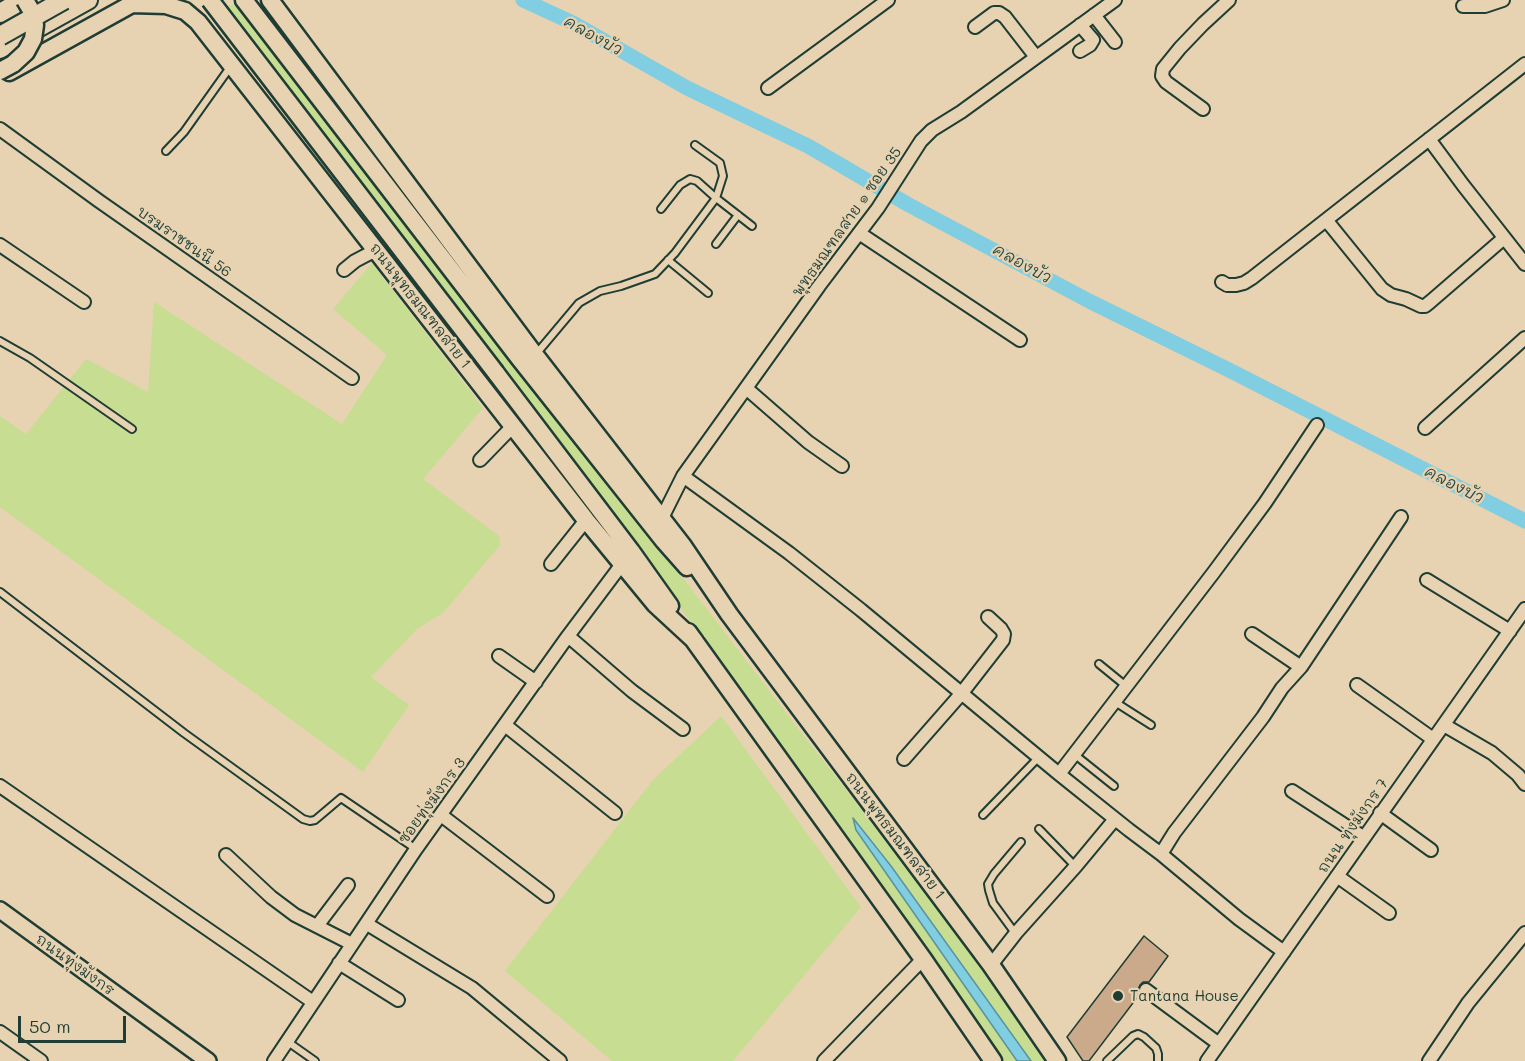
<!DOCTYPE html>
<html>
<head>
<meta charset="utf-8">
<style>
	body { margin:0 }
	#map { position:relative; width:1525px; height:1061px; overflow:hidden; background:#e7d3b1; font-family:Mali,sans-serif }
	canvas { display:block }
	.scale { position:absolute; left:18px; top:1016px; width:108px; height:27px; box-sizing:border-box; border:3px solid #1f3d34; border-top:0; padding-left:8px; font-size:18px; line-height:21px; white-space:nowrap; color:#1f3d34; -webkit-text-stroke:4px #e7d3b1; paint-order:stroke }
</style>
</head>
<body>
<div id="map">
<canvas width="1525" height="1061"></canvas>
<div class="scale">50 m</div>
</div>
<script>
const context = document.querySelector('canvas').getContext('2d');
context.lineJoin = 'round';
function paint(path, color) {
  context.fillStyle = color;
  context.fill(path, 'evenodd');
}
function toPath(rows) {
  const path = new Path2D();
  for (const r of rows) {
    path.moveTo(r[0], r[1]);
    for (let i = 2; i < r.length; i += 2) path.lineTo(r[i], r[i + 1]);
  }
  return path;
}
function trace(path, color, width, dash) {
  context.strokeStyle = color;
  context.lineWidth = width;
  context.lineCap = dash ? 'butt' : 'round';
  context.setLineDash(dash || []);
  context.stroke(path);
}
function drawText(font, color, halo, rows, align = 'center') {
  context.font = font + ' Mali,"Playpen Sans Thai",sans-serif';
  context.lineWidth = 4.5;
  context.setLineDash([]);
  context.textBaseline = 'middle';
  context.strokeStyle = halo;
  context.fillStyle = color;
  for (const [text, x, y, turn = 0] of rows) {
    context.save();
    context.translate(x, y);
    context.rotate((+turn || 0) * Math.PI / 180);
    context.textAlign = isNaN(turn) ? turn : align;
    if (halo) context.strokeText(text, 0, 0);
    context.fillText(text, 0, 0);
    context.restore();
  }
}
const green = toPath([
	[251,0,263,9,432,233,647,531,807,740,926,891,1045,1061,1031,1061,891,866,853,821,856,830,1017,1061,1005,1061,832,816,575,463,507,375,393,251,226,36,215,21,215,15,227,6],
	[372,263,483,408,423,479,499,536,500,545,443,613,417,629,371,677,409,705,363,772,0,507,0,416,26,434,86,359,148,392,154,302,342,424,387,355,333,309],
	[721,716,861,907,733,1061,612,1061,505,971,653,780]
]);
const water = toPath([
	[853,818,891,866,1031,1061,1017,1061,856,830,853,818]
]);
const canal = toPath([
	[523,0,573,23,687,88,808,146,909,205,1089,301,1229,370,1525,521]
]);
const building = toPath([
	[1144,936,1168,956,1149,982,1143,982,1140,985,1138,990,1139,995,1089,1061,1083,1061,1067,1037,1144,936]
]);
const service = toPath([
	[166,151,184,132,231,66],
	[661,209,680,185,690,179,697,181,716,198,752,226],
	[716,244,738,215],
	[668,260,708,293],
	[0,341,30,358,132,429],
	[537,353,579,303,600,291,621,286,655,274,675,253,716,198,723,176,720,163,695,145],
	[0,592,184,733,303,819,310,821,315,820,341,798,416,849],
	[1099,664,1126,686],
	[1115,702,1151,725],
	[1074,754,1114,786],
	[983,815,1038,758],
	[1039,829,1075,866],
	[1015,933,993,903,989,890,988,884,994,874,1021,842],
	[288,1042,315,1061],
	[1107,1061,1133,1036,1138,1034,1144,1037,1156,1048,1158,1054,1158,1061]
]);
const minor = toPath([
	[1463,6,1485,6,1503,0],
	[1094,15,1115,42],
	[975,27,994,13,999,13,1005,17,1036,57],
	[1080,51,1090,45,1093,40,1080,25],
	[768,88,888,0],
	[1203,109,1166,82,1162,76,1163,69,1180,48,1203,24,1229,0],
	[0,129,99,201,352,378],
	[1429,139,1463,185,1525,264],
	[1327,221,1382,289,1391,295,1406,299,1421,306,1425,306,1430,302,1504,238],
	[859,233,1020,340],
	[0,245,84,302],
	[344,270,355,261,376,250],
	[1222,282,1227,285,1236,285,1244,283,1252,278,1525,64],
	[746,388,808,442,842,466],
	[1425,428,1525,338],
	[480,460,513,426],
	[683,476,789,553,861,610,1059,774,1129,830,1161,854,1239,919,1284,952],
	[662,518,683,476,819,286,878,208,921,141,932,130,961,112,1115,0],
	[551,564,586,520],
	[1427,580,1510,631],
	[1252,634,1301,667],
	[568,636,632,691,683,729],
	[499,656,536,682],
	[1357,685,1433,739],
	[505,725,615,813],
	[1444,725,1492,753,1518,775,1525,784],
	[904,759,961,694,1003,640,1004,634,1001,629,988,617],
	[1059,774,1214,572,1265,503,1317,425],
	[0,786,313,1002],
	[1292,791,1363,837],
	[1380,813,1431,850],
	[441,815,547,896],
	[1161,854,1174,833,1263,717,1282,688,1301,667,1401,517],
	[226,855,271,897,295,915,352,944],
	[1337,876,1389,913],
	[367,924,472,988,560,1061],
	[317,926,348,885],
	[339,963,398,1000],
	[991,965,1016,933,1076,866,1115,819],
	[1146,990,1219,1044],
	[0,1032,41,1061],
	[274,1061,416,849,568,636,622,564],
	[824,1061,923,959],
	[1207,1061,1525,609],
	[1429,1061,1468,1003,1525,933]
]);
const tertiary = toPath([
	[0,910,208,1061]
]);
const secondary = toPath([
	[244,0,519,358,664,541,687,567],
	[270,0,535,355,683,546,729,614,991,965,1057,1061],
	[131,4,166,5,185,11,198,22,586,520,655,604,694,640],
	[9,72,139,0],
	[496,373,631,551,670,606],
	[688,632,923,959,993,1061]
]);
const primary = toPath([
	[0,13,23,0],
	[0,49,88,0]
]);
const secondaryBridge = toPath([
	[210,0,496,373],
	[0,71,13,64,26,52,33,39,35,25,32,12,25,0]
]);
const primaryBridge = toPath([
	[0,36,64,0]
]);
const markers = [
	[1118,996,6,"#1f3d34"]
];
const streetNames = [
	["พุทธมณฑลสาย ๑ ซอย 35",847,222,-55],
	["บรมราชชนนี 56",184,242,35],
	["ถนนพุทธมณฑลสาย 1",420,306,52],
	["ซอยทุ่งมังกร 3",432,801,-54],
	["ถนน ทุ่งมังกร 7",1353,826,-55],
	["ถนนพุทธมณฑลสาย 1",895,836,53],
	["ถนนทุ่งมังกร",75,965,36]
];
const poiNames = [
	["Tantana House",1130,996]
];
const waterNames = [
	["คลองบัว",593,36,29],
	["คลองบัว",1022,264,29],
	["คลองบัว",1454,485,27]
];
paint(green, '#c6dd92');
paint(water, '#81cde1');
trace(water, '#5a939c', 1.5);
trace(canal, '#81cde1', 15);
paint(building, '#cbaa8b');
trace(building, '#1f3d34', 1.5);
trace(service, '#1f3d34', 10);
trace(minor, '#1f3d34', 16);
trace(tertiary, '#1f3d34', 20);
trace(secondary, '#1f3d34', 21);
trace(primary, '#1f3d34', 22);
trace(service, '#e7d3b1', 6);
trace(minor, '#e7d3b1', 12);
trace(tertiary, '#e7d3b1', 15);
trace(secondary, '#e7d3b1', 16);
trace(primary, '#e7d3b1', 18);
trace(secondaryBridge, '#1f3d34', 21, []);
trace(primaryBridge, '#1f3d34', 22, []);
trace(secondaryBridge, '#e7d3b1', 16);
trace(primaryBridge, '#e7d3b1', 18);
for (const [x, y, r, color] of markers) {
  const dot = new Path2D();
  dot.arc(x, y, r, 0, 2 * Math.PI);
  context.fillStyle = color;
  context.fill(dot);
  trace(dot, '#e7d3b1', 2);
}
drawText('15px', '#1f3d34', '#e7d3b1', streetNames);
drawText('15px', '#1f3d34', '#e7d3b1', poiNames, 'left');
drawText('italic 16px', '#294b45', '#e7d3b1', waterNames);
</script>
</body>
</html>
